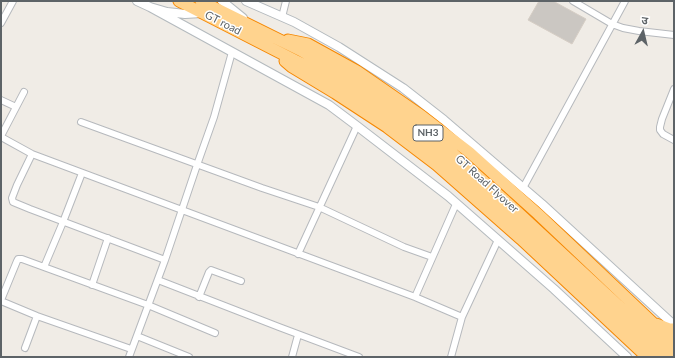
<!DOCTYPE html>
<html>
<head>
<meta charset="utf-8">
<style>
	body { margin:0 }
	#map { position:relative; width:675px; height:358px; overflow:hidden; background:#f0ece6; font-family:Lato,"Noto Sans Devanagari",sans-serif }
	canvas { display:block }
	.frame { position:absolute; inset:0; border:2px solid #5d6367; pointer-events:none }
	.north { position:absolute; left:623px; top:12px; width:40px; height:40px; -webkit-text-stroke:3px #fff; paint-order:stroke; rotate:8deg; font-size:11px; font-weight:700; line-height:16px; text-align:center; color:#5d6367 }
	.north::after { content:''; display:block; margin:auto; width:14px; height:18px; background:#5d6367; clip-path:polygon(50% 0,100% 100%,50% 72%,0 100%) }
</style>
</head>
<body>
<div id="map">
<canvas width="675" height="358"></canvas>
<div class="frame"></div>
<div class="north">उ</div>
</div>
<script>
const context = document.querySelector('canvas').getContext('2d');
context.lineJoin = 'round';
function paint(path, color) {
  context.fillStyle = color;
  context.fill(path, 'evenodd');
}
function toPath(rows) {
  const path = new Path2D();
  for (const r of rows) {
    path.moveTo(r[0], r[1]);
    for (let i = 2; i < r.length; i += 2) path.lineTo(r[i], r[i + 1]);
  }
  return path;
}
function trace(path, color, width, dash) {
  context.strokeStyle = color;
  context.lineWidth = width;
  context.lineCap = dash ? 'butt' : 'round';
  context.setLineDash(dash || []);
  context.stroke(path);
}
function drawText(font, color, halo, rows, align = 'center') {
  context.font = font + ' Lato,sans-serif';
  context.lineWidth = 3;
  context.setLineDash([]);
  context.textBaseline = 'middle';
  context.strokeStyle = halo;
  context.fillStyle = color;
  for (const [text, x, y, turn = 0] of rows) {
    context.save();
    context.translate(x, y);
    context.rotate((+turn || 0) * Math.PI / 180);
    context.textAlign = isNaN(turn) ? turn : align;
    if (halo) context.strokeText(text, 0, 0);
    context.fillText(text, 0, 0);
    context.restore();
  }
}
const building = toPath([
	[539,1,553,1,586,19,572,44,528,20,539,1]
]);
const street = toPath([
	[573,1,612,24,623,28,639,31,674,35],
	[282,17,286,1],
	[1,23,13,1],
	[674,89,662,119,660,127,660,130,663,134,674,140],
	[1,100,16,107],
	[81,122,262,188,319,207,404,247,432,257],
	[1,136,24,92],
	[1,137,32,154,415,297,462,317],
	[32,154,17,185,12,198,13,202,30,209,165,260],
	[523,188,625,1],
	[298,254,357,126],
	[44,267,63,222,82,173],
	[158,280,279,327,359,357],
	[92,285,108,238],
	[199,297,209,272,211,270,241,281],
	[415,297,456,204],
	[1,300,17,261,18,259,22,259,148,305,215,333],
	[1,301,37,316,131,349],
	[137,336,189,357],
	[25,348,37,316],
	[129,357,165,260,197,165,214,117,232,52],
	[292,357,298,335],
	[451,357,462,317,498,240]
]);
const secondary = toPath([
	[137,1,150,7,167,12,185,14,202,13],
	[222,1,243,18],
	[246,1,294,22,339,47,403,88,444,120,542,204,674,325],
	[150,7,329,105,357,126,448,196,554,289,627,357]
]);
const highway = toPath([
	[179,1,306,66,343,86,393,120,443,157,505,211,661,357],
	[201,1,300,50,345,76,397,111,447,148,509,204,674,357],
	[288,40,308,44,357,71,422,116,469,152,538,214,674,343],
	[285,61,292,67,335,93,387,127,437,165,521,239,647,357],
	[656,324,669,329,674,329]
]);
const shields = [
	[428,133,30]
];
const shieldNames = [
	["NH3",428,133]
];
const streetNames = [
	["GT road",223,23,27],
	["GT Road Flyover",487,184,42]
];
paint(building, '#cbc7c2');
trace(building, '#d5cdc4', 1);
trace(street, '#b6b9bd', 8);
trace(secondary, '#b4babe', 10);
trace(highway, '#f68700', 13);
trace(street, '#fff', 6);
trace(secondary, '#fff', 8);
trace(highway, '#ffd38e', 11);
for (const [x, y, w] of shields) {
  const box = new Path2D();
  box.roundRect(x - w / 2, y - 8, w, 16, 3);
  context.fillStyle = '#fff';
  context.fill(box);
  trace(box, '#5d6367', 1);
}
drawText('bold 10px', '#5d6367', null, shieldNames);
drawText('11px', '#5d6367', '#fff', streetNames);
</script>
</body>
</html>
